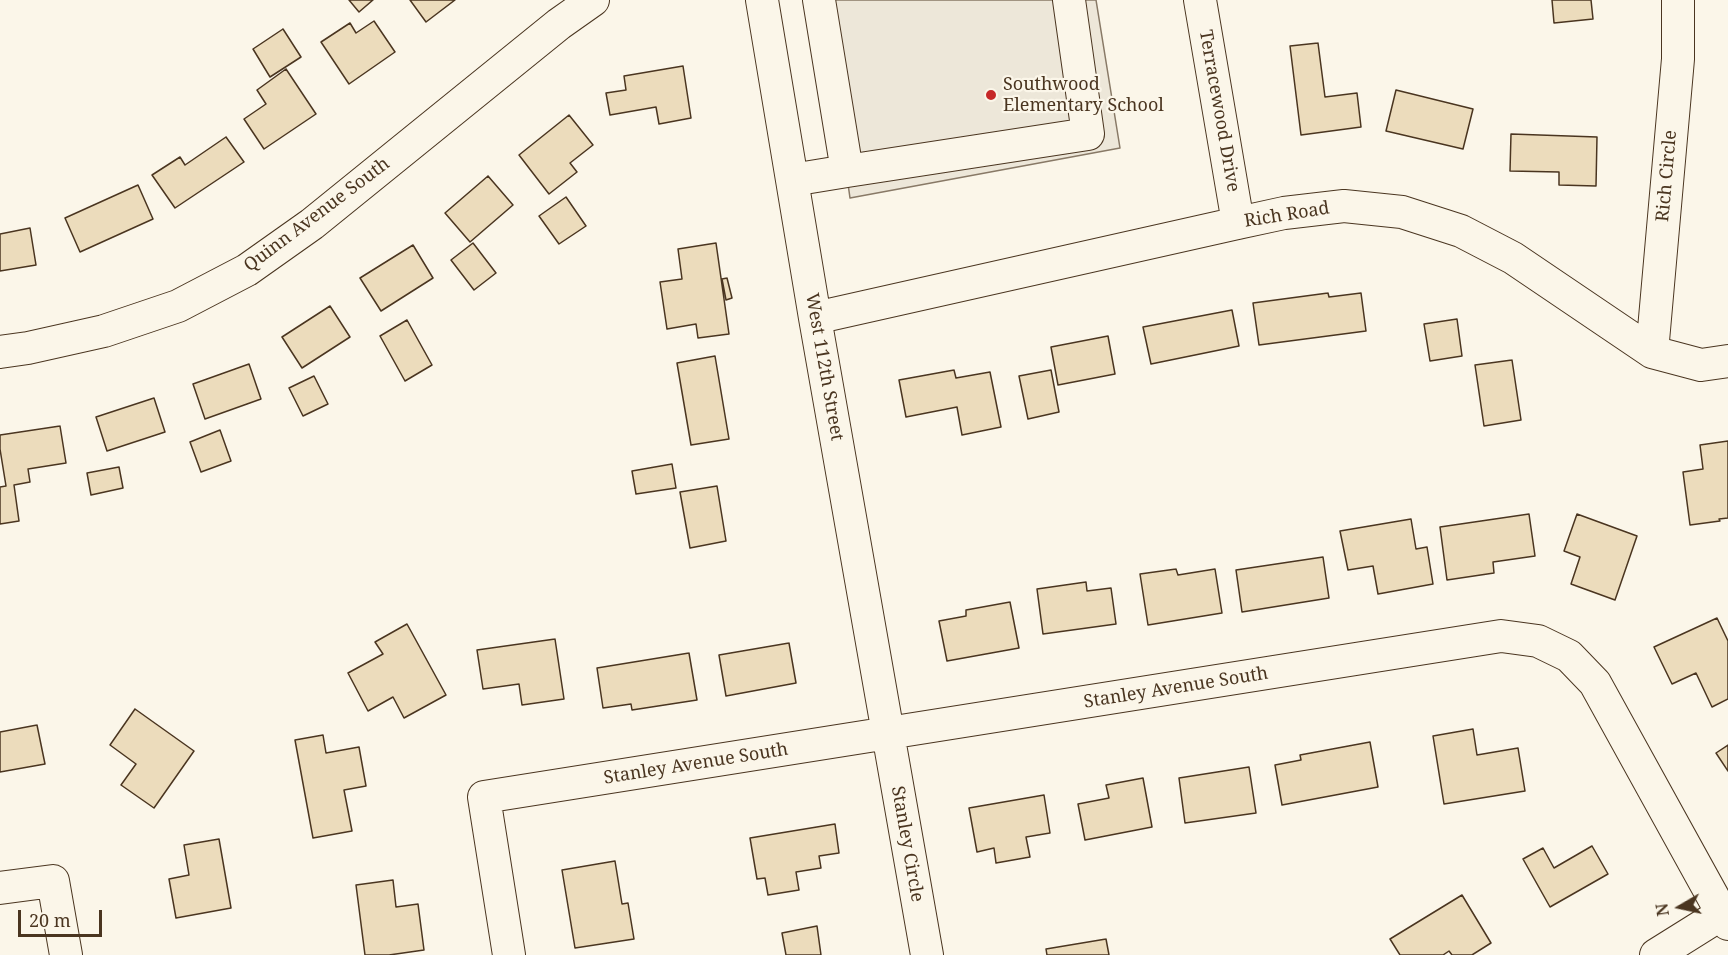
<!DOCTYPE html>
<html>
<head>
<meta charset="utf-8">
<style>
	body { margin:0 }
	#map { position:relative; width:1728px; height:955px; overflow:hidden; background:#fbf6e9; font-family:"Noto Serif",serif }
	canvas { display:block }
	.north { position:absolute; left:1650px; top:877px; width:60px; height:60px; -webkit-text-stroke:4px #fbf6e9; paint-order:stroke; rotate:261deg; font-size:16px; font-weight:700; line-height:24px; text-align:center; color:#4a3520 }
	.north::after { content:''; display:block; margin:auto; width:21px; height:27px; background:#4a3520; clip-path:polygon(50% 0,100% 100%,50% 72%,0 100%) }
	.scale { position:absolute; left:18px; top:910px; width:84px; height:27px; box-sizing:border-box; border:3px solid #4a3520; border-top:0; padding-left:8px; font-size:18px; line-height:21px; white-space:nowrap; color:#4a3520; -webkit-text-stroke:4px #fbf6e9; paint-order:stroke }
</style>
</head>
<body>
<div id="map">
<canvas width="1728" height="955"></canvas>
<div class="north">N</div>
<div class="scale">20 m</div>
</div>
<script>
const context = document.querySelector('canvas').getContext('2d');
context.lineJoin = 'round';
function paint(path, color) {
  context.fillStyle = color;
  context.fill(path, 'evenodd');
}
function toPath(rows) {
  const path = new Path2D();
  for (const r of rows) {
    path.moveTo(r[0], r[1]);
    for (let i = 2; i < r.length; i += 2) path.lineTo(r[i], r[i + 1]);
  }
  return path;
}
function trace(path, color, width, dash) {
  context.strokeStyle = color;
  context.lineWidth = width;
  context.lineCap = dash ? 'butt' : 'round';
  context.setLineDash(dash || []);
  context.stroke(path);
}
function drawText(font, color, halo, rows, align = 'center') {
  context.font = font + ' "Noto Serif",serif';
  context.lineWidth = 4.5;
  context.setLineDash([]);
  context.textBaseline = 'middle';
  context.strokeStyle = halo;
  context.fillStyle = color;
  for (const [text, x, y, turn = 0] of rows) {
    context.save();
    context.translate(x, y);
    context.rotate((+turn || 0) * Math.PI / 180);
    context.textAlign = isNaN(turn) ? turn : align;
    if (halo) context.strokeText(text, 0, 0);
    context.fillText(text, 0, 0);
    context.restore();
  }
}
const parking = toPath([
	[822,0,1096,0,1120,148,850,198,822,0]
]);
const building = toPath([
	[349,0,373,0,359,12,349,0],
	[410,0,455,0,426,22,410,0],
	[1552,0,1591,0,1593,19,1554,23,1552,0],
	[374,21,395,52,349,84,321,42,350,23,356,33,374,21],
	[283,29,301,57,270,77,253,49,283,29],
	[1318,43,1325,97,1357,93,1361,127,1301,135,1290,46,1318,43],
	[683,66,691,118,659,124,656,107,610,115,606,93,626,90,624,76,683,66],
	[286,69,316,114,264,149,244,119,266,104,257,90,286,69],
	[1396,90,1473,109,1463,149,1386,131,1396,90],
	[569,115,593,145,570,163,577,172,549,194,519,155,569,115],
	[1511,134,1597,137,1596,186,1559,185,1559,172,1510,171,1511,134],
	[226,137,244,162,175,208,152,175,180,157,185,165,226,137],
	[488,176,513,205,470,242,445,213,488,176],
	[138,185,153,219,80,252,65,218,138,185],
	[566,197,586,226,559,244,539,216,566,197],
	[30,228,36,265,0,271,0,234,30,228],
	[473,243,496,273,474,290,451,260,473,243],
	[716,243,729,334,698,338,696,324,667,329,660,282,682,279,678,249,716,243],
	[413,245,433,278,381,311,360,278,413,245],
	[727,278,732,298,726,300,722,279,727,278],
	[1328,293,1329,297,1361,293,1366,331,1259,345,1253,303,1328,293],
	[330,306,350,337,302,368,282,337,330,306],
	[1232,310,1239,346,1151,364,1143,327,1232,310],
	[1457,319,1462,356,1430,361,1424,324,1457,319],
	[407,320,432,365,405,381,380,336,407,320],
	[1108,336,1115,374,1058,385,1051,347,1108,336],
	[715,356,729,439,691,445,677,363,715,356],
	[1512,360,1521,420,1484,426,1475,365,1512,360],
	[249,364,261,399,205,419,193,384,249,364],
	[954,370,956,378,990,372,1001,427,962,435,957,407,906,417,899,380,954,370],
	[1051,370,1059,412,1028,419,1019,376,1051,370],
	[314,376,328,404,303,416,289,388,314,376],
	[154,398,165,432,107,451,96,417,154,398],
	[60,426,66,463,28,469,30,482,14,485,19,521,0,524,0,487,6,486,0,449,0,435,60,426],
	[220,430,231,461,201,472,190,442,220,430],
	[1728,441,1728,518,1719,519,1720,521,1690,525,1683,472,1703,469,1700,445,1728,441],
	[672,464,676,488,636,494,632,471,672,464],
	[119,467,123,488,91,495,87,473,119,467],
	[717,486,726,541,690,548,680,492,717,486],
	[1529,514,1535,556,1493,562,1494,573,1447,580,1440,527,1529,514],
	[1577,514,1637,536,1615,600,1571,584,1580,557,1564,551,1577,514],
	[1411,519,1416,549,1427,547,1433,584,1378,594,1373,566,1348,570,1340,531,1411,519],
	[1323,557,1329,598,1242,612,1236,570,1323,557],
	[1176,569,1178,575,1215,569,1222,613,1148,625,1140,574,1176,569],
	[1086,582,1087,591,1111,588,1116,624,1043,634,1037,589,1086,582],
	[1010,602,1019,648,947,661,939,621,966,616,966,610,1010,602],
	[1717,618,1728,641,1728,699,1712,707,1696,673,1672,684,1654,647,1717,618],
	[407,624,446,695,404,718,393,697,368,711,348,673,383,654,375,642,407,624],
	[555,639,564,699,522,705,519,684,483,689,477,650,555,639],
	[789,643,796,683,726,696,719,655,789,643],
	[689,653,697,700,632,710,631,704,603,708,597,668,689,653],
	[135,709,194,751,154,808,121,785,136,764,110,745,135,709],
	[37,725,45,764,0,772,0,732,37,725],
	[1473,729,1477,755,1518,748,1525,791,1444,804,1433,736,1473,729],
	[323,735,326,753,359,747,366,786,344,790,352,831,313,838,295,740,323,735],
	[1370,742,1378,787,1282,805,1275,765,1301,760,1300,755,1370,742],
	[1728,745,1728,771,1716,753,1728,745],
	[1249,767,1256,813,1185,823,1179,778,1249,767],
	[1143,778,1152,827,1085,840,1078,804,1109,798,1106,785,1143,778],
	[1044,795,1050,833,1026,837,1030,857,996,863,994,848,977,852,969,808,1044,795],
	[835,824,839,853,819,856,821,868,796,872,799,890,768,895,765,878,757,879,750,838,835,824],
	[219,839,231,908,176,918,169,879,189,875,184,845,219,839],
	[1592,846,1608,874,1550,907,1523,859,1543,848,1554,868,1592,846],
	[615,861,622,904,628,903,634,939,575,948,562,870,615,861],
	[393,880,396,907,418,904,424,950,389,955,365,955,356,885,393,880],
	[1462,895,1491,943,1472,955,1452,955,1449,951,1443,955,1400,955,1390,939,1462,895],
	[817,926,821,955,786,955,782,933,817,926],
	[1106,939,1109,955,1047,955,1046,949,1106,939]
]);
const minor = toPath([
	[762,0,815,318,927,955],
	[1200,0,1238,223],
	[847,171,1088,134,1069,0],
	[792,180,847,171,819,0],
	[815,318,1238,223,1284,213,1344,206,1402,212,1461,231,1513,258,1652,352,1701,365,1728,361],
	[0,352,28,348,104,331,178,306,247,270,312,224,559,24,593,0],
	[1652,352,1678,59,1678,0],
	[0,888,53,881,66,955],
	[509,955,484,797,1501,636,1538,641,1569,656,1595,683,1728,924],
	[1656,955,1728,910]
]);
const markers = [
	[991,95,6,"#c62828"]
];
const poiNames = [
	["Southwood",1003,85],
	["Elementary School",1003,106]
];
const streetNames = [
	["Terracewood Drive",1219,111,80],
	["Rich Circle",1667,176,-85],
	["Quinn Avenue South",317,215,-37],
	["Rich Road",1287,215,-9],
	["West 112th Street",824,367,80],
	["Stanley Avenue South",1176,688,-9],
	["Stanley Avenue South",696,764,-9],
	["Stanley Circle",907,844,80]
];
paint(parking, '#ede7d9');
trace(parking, '#887966', 1.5);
paint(building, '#ecdcbc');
trace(building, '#4a3520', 1.5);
trace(minor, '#4a3520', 34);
trace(minor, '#fbf6e9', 32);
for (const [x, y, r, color] of markers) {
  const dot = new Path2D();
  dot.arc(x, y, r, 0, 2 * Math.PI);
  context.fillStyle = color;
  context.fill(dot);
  trace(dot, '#fbf6e9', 2);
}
drawText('18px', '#4a3520', '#fbf6e9', poiNames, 'left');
drawText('18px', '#4a3520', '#fbf6e9', streetNames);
</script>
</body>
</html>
